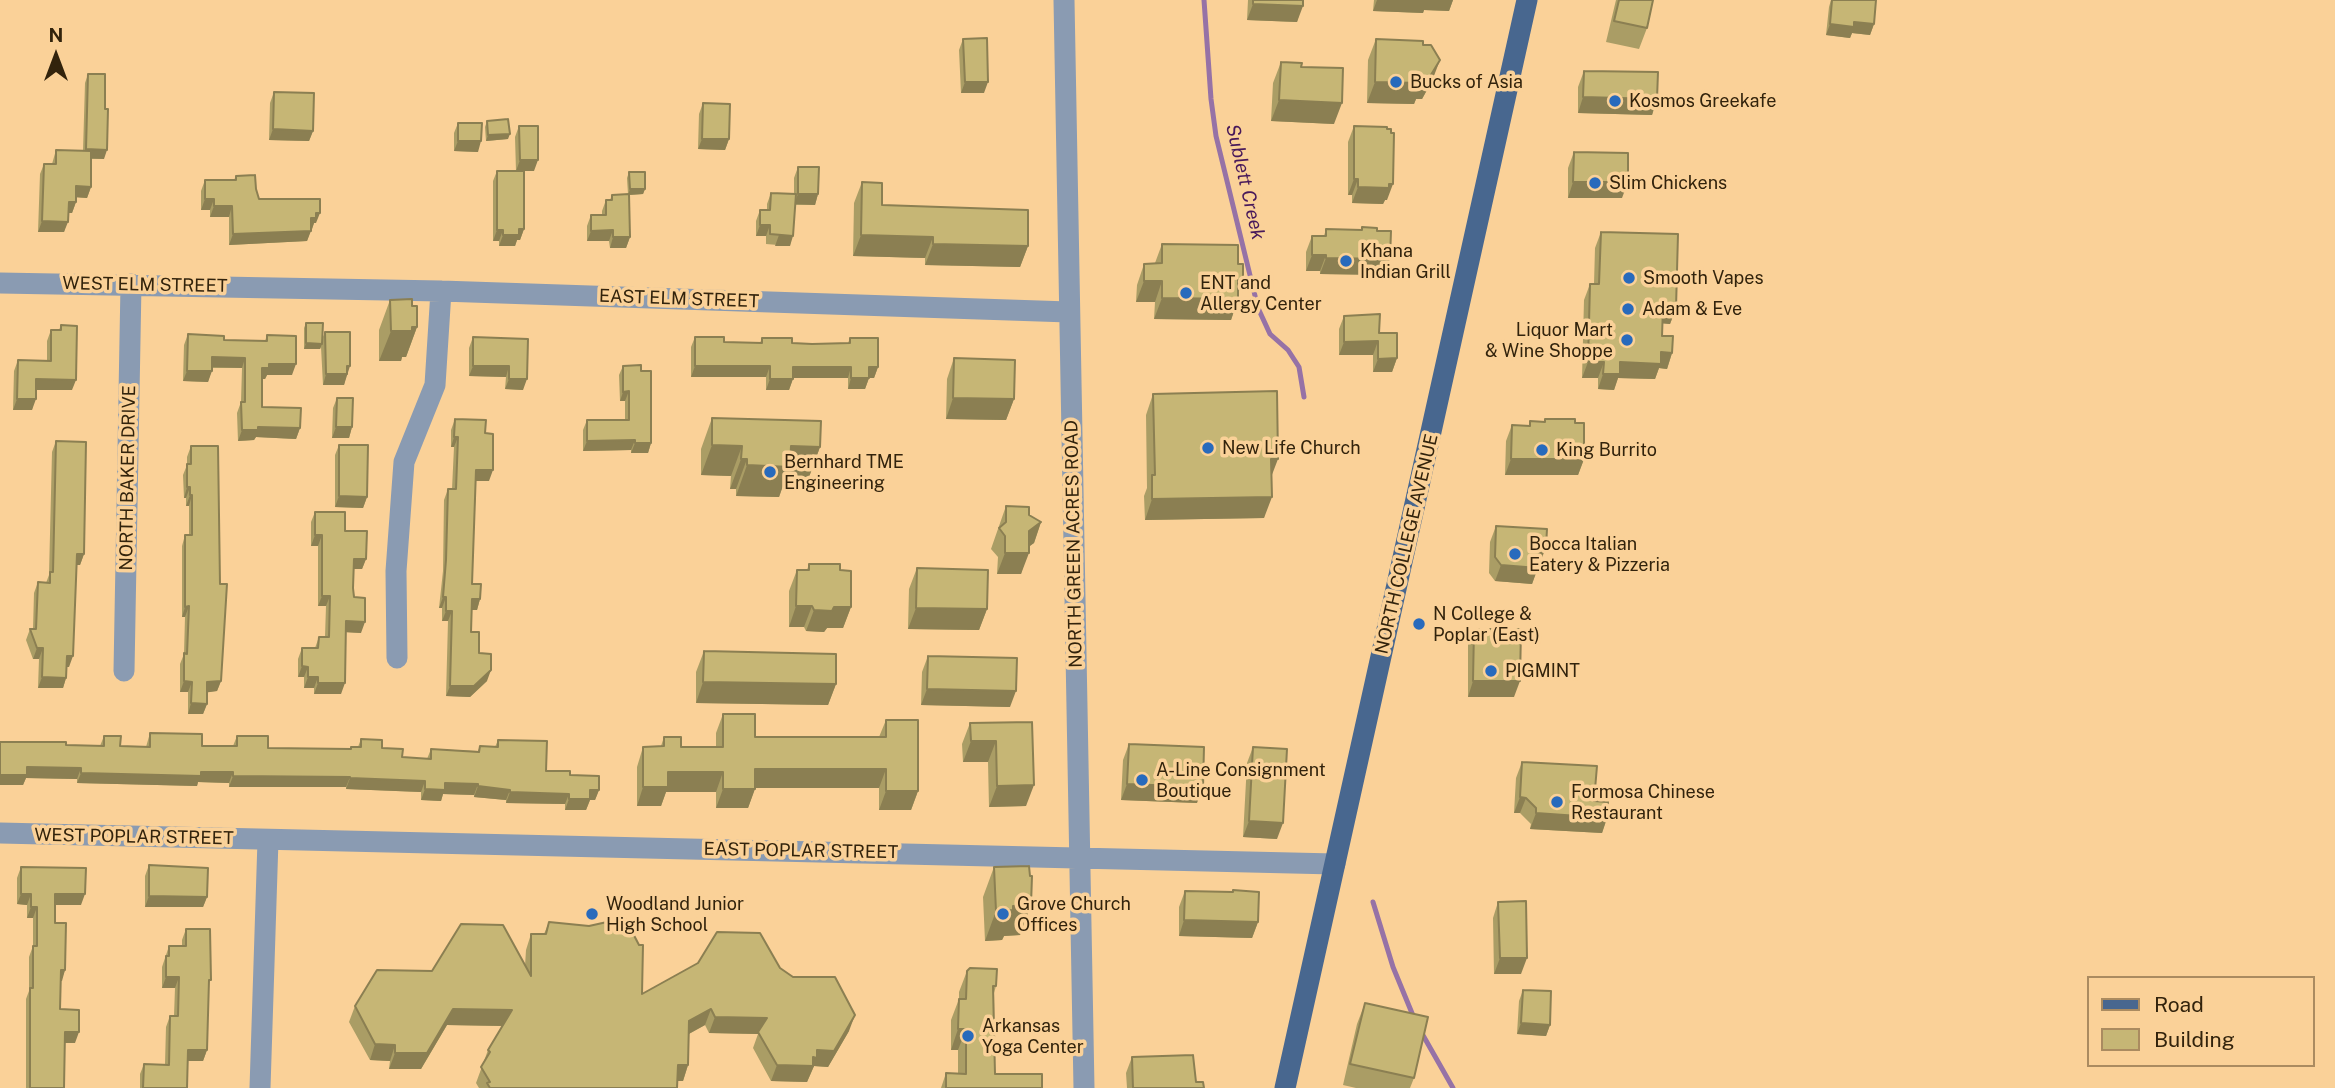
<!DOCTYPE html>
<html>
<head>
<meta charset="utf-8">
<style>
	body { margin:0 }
	#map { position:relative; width:2335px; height:1088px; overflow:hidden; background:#fad198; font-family:"Public Sans",sans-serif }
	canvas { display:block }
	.legend { position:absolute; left:2087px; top:976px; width:228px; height:91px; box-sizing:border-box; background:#fad198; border:2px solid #aa8b60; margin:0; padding:9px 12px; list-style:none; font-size:21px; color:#32230c }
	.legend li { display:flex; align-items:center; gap:14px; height:35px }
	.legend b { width:35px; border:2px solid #aa8b60 }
	.north { position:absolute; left:21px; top:21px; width:70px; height:70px; -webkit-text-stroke:5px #fad198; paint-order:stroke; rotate:0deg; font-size:19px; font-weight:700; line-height:28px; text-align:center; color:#32230c }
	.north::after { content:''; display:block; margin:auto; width:24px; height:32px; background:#32230c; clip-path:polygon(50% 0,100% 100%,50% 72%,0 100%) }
</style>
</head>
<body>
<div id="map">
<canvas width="2335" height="1088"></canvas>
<ul class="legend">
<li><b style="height:9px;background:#48678f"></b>Road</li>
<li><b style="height:19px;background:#c6b675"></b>Building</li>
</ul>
<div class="north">N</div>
</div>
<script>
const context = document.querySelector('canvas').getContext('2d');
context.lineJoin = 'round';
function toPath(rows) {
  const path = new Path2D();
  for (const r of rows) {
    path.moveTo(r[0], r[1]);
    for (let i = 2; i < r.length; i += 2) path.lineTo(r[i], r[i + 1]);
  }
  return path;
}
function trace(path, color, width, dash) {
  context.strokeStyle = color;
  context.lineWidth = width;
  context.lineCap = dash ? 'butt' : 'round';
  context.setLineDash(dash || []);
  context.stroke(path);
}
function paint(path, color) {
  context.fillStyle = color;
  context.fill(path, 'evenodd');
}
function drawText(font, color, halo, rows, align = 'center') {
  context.font = font + ' "Public Sans",sans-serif';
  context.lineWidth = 7;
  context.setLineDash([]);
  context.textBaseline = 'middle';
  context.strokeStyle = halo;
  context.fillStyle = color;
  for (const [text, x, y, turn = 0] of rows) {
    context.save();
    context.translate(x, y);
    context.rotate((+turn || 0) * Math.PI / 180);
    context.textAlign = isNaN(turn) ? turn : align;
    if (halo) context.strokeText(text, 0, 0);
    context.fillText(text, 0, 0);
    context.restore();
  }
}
const stream = toPath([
	[1204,0,1211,99,1216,136,1258,308,1270,334,1288,350,1299,367,1304,397],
	[1373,902,1393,967,1414,1018],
	[1420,1030,1453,1088]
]);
const street = toPath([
	[1064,0,1084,1088],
	[0,283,441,291,1069,312],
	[397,658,396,571,404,462,435,385,441,291],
	[124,671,131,284],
	[0,833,1335,864],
	[260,1088,268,840]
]);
const primary = toPath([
	[1285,1088,1527,0]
]);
const wall = toPath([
	[1248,0,1303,0,1297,22,1247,20],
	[1374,0,1453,0,1449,11,1424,10,1423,13,1373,11],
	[1616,0,1653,0,1647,28,1639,49,1606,42],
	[1831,0,1876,0,1874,24,1870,35,1852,33,1850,38,1826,35,1829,7],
	[963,39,984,93,961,93,959,50],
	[1376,39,1423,45,1432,81,1422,99,1416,99,1414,104,1367,103,1368,60],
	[1281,62,1301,67,1334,124,1271,121,1273,83],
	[1584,71,1657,99,1652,115,1578,113,1578,87],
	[88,74,104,159,91,159,91,187,87,198,76,197,76,202,72,213,69,213,64,232,38,232,40,174,44,164,52,164,56,150,83,151,85,83],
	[274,92,313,131,309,141,269,140,270,103],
	[703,103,729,139,725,150,698,149,699,114],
	[487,121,508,139,486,141,485,127],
	[458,123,478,152,454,151,454,133],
	[519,126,534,171,524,171,524,229,520,240,517,240,515,246,499,246,499,241,493,241,493,181,497,171,516,171,515,137],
	[1354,126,1387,200,1385,200,1383,204,1352,203,1352,195,1348,195,1348,142],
	[1574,152,1622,198,1568,198,1568,168],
	[798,167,818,194,815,205,795,205,790,246,766,244,766,236,756,236,756,221,760,210,767,210,767,204,771,193,794,194,794,178],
	[629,172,645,189,643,194,629,195,630,237,626,248,610,248,609,241,587,241,587,226,591,215,602,215,602,211,606,200,610,200,612,195,628,194,627,178],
	[236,176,256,189,259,199,316,223,314,223,312,229,311,229,307,241,229,245,229,217,210,217,210,210,201,210,201,191,205,180,234,180],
	[862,182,882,205,1028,246,1020,267,925,265,925,258,853,256,854,203],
	[1362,227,1385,275,1320,274,1320,271,1306,271,1306,252,1312,236,1324,236,1326,229,1361,230],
	[1601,232,1676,308,1670,324,1662,323,1662,336,1672,353,1667,369,1659,368,1655,379,1618,378,1614,390,1598,389,1598,378,1582,378,1584,300,1590,284,1594,284,1595,248],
	[1162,244,1238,264,1243,280,1238,292,1238,299,1231,320,1154,319,1155,302,1136,302,1137,285,1144,264,1155,263],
	[390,300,412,306,417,327,406,357,402,357,401,361,379,361,379,330],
	[1344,316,1379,333,1397,358,1392,372,1373,372,1373,355,1339,355,1339,329],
	[306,323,322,339,325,332,347,372,344,385,323,385,321,347,320,349,304,349,304,328],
	[61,325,72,390,36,390,32,410,13,410,14,371,18,360,47,361,47,341,51,330,59,330],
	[188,334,224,340,265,341,267,335,292,375,267,375,265,379,262,379,262,407,300,428,296,439,256,437,254,440,238,441,237,413,241,402,242,368,212,368,208,382,183,381,184,345],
	[473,337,528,339,523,390,505,389,506,377,469,376,469,348],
	[695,337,724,342,760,343,762,338,792,343,812,344,848,343,850,338,878,367,874,378,869,378,865,389,848,389,848,378,793,378,789,390,766,390,766,377,691,377,691,347],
	[954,358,1014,399,1006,420,946,419,947,379],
	[623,366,651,443,648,453,631,453,631,450,583,451,583,430,587,420,625,420,625,401,620,401,619,375],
	[1153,394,1271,478,1264,518,1145,520,1144,496,1147,488,1146,415],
	[337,398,352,427,349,438,332,438,333,408],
	[712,418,820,447,809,477,786,477,779,497,736,496,736,489,730,489,731,476,701,475,701,449],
	[455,419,485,433,489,481,476,481,472,584,480,599,477,610,472,610,471,632,479,653,487,681,470,697,446,696,448,621,442,621,442,608,439,608,443,571,444,500,448,489,452,489,454,447,451,447,451,430],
	[1545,419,1575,423,1584,459,1578,475,1505,475,1506,441,1512,425,1529,426,1530,421,1544,422],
	[56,441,84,554,80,565,76,565,69,667,67,667,66,678,63,688,38,688,39,659,33,659,26,640,30,629,33,629,34,593,38,582,46,583,49,575,52,452],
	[339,445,367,497,363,508,335,507,335,455],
	[191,446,221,681,217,691,207,692,207,704,203,714,188,714,188,692,180,692,180,664,184,654,185,617,182,617,182,546,185,535,189,535,189,506,186,506,186,498,184,498,183,475,187,465,187,457],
	[1006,506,1029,515,1041,522,1034,543,1029,546,1021,574,997,574,998,557,991,549],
	[315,512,345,531,366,559,362,569,353,569,353,588,361,633,346,632,341,694,314,694,314,688,304,688,304,677,298,677,298,659,302,648,315,648,319,637,325,637,326,606,318,606,318,546,311,546,311,522],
	[1496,526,1540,563,1539,563,1532,584,1495,581,1489,573,1490,542],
	[809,564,840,570,851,607,843,628,827,628,824,632,806,631,804,627,789,627,789,591,797,570,807,570],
	[917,568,987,609,979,630,908,629,909,589],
	[1474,629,1514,697,1468,697,1468,645],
	[704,651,836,684,828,705,696,703,696,672],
	[928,656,1010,707,921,705,922,672],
	[723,714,755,737,879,737,886,720,918,791,911,810,879,810,879,788,755,788,748,808,716,808,716,792,666,792,661,806,637,806,637,767,643,747,661,746,664,737,681,747,716,747,716,733],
	[1032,722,1026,806,989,807,988,762,963,762,962,744,970,723],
	[150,733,202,746,233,746,237,736,268,748,350,749,351,747,358,747,361,739,402,757,427,759,431,749,478,751,480,746,495,747,498,740,546,771,570,775,599,790,595,800,590,800,586,810,565,810,565,804,506,803,506,800,474,797,474,795,443,794,441,801,421,800,421,792,346,789,346,787,229,787,229,783,198,782,197,786,77,783,77,779,26,778,23,785,0,785,66,745,100,746,104,736,120,746,146,747],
	[1129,744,1197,803,1121,800,1123,760],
	[1253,747,1277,839,1243,837,1247,763],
	[1522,762,1594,801,1607,818,1602,833,1530,829,1531,824,1520,813,1514,813,1516,778],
	[149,865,207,897,203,907,145,907,145,876],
	[21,867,81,905,55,905,55,923,65,970,61,981,60,1009,75,1043,65,1043,64,1088,26,1088,26,999,29,991,29,957,33,946,33,918,27,918,27,905,17,904,17,878],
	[994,867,1031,905,1020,935,1004,936,1002,940,985,941,983,897],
	[1185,891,1258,922,1252,938,1179,936,1179,907],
	[1498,902,1521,974,1494,974,1493,918],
	[549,922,642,994,780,968,849,1031,828,1067,814,1066,807,1082,771,1081,753,1048,758,1034,709,1033,705,1025,689,1034,688,1065,683,1081,677,1081,677,1088,479,1088,476,1083,488,1050,502,1026,447,1025,421,1069,389,1069,390,1061,370,1060,349,1022,355,1006,432,971,525,966,526,950,531,934,544,934],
	[186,929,208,986,207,1050,203,1061,188,1061,187,1088,140,1088,140,1074,144,1064,165,1064,166,1027,170,1016,174,1016,175,988,162,988,162,967,169,946,182,946,182,940],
	[967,971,996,986,994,993,995,1074,1042,1088,941,1088,946,1073,958,1074,958,1050,951,1050,951,1020,959,999,959,992],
	[1523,990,1550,1025,1546,1036,1517,1034,1519,1001],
	[1365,1003,1414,1078,1410,1088,1356,1088,1343,1085,1357,1024],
	[1132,1057,1196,1082,1204,1088,1127,1088,1126,1073]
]);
const shadedWall = toPath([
	[1377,0,1453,0,1449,11,1424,10,1423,13,1373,11],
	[1253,4,1303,6,1297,22,1247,20],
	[1854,22,1874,24,1870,35,1852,33,1850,38,1826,35,1830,24],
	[1440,60,1432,81,1422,99,1416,99,1414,104,1367,103,1375,82,1422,78],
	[965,82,988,82,984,93,961,93],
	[1583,97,1657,99,1652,115,1578,113],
	[1279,100,1342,103,1334,124,1271,121],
	[273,129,313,131,309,141,269,140],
	[510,134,508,139,486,141,488,135],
	[702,139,729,139,725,150,698,149],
	[458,141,481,141,478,152,454,151],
	[86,149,107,150,104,159,83,158],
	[520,160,538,160,534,171,516,171],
	[1354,179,1358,179,1352,195,1348,195],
	[1573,182,1628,182,1622,198,1568,198],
	[1389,184,1393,184,1387,200,1385,200,1383,204,1352,203,1358,187],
	[76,186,91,187,87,198,72,197],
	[630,189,645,189,643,194,628,195],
	[798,194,818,194,815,205,794,204],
	[205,199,214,199,210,210,201,210],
	[69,202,76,202,72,213,65,213],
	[214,206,232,206,229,217,210,217],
	[316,213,320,213,316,223,314,223,312,229,307,229,311,218],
	[42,221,68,222,64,232,38,232],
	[760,225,770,225,766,236,756,236],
	[519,229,524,229,520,240,517,240,515,246,499,246,503,235],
	[497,230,503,230,499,241,493,241],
	[613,230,609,241,587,241,591,231],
	[311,231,307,241,229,245,233,234],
	[779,235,793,236,790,246,775,246],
	[861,235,933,237,925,258,853,256],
	[613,237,630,237,626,248,610,248],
	[933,244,1028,246,1020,267,925,265],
	[1312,255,1326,255,1320,271,1306,271],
	[1326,258,1390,259,1385,275,1320,274],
	[1238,280,1243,280,1236,299,1238,299,1231,320,1154,319,1162,298],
	[1144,281,1162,281,1155,302,1136,302],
	[1663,307,1676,308,1670,324,1657,323],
	[412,327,417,327,406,357,402,357,401,361,379,361,391,331],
	[1378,341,1373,355,1339,355,1344,342],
	[306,343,322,344,320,349,304,349],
	[1661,352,1672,353,1667,369,1659,368,1655,379,1618,378,1614,390,1598,389,1603,374,1620,362],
	[212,357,245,358,242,368,209,367],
	[1397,358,1392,372,1373,372,1378,359],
	[1588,362,1604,362,1598,378,1582,378],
	[269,364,296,364,292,375,267,375,265,379,258,379,262,368],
	[347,366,350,366,344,385,323,385,326,374],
	[473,366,509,366,506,377,469,376],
	[695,366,770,366,766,377,691,377],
	[793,367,851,367,848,378,789,378],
	[869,367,878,367,874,378,865,378],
	[187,371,212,371,208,382,183,381],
	[851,378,869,378,865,389,848,389],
	[36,379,76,380,72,390,32,390],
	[509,379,527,379,523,390,505,389],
	[770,379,793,379,789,390,766,390],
	[629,391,625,401,620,401,623,392],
	[953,398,1014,399,1006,420,946,419],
	[17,399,36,399,32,410,13,410],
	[258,427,300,428,296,439,256,437,254,440,238,441,242,430],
	[336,427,352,427,349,438,332,438],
	[454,437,458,437,454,447,451,447],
	[635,440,631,450,583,451,587,441],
	[635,443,651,443,648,453,631,453],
	[712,445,742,446,731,476,701,475],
	[791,446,820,447,809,477,786,477,779,497,736,496,747,465],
	[741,459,747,459,736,489,730,489],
	[1271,459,1278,459,1270,480],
	[1511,459,1584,459,1578,475,1505,475],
	[476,470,493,470,489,481,472,481],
	[187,487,190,487,186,498,184,498],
	[190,495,192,495,189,506,186,506],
	[339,496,367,497,363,508,335,507],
	[1272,497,1264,518,1145,520,1152,499],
	[1041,522,1034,543,1022,552,1029,531],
	[315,535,322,535,318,546,311,546],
	[1540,547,1546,547,1540,563,1534,563],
	[1005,553,1029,553,1021,574,997,574],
	[77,554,84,554,80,565,73,565],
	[354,559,366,559,362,569,350,569],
	[1501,565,1538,568,1532,584,1495,581],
	[322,596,330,596,326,606,318,606],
	[443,597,446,597,442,608,439,608],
	[472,599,480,599,477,610,468,610],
	[189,606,185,617,182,617,185,607],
	[796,606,812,606,804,627,789,627],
	[834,607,851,607,843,628,827,628,824,632,806,631,814,610],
	[916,608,987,609,979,630,908,629],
	[446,611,452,611,448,621,442,621],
	[346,621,365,622,361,633,342,632],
	[37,648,43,648,39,659,33,659],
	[67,656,73,656,69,667,63,667],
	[302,666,308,667,304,677,298,677],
	[491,670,487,681,470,697,446,696,450,686],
	[42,677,66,678,63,688,38,688],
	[308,677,318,677,314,688,304,688],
	[184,681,192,682,188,692,180,692],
	[221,681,217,691,203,693,207,682],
	[1473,681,1520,681,1514,697,1468,697],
	[703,682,836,684,828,705,696,703],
	[318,683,345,683,341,694,314,694],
	[927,689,1016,691,1010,707,921,705],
	[191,703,207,704,203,714,188,714],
	[971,741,996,741,988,762,963,762],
	[27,767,81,768,77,779,26,778,23,785,0,785,0,775],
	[755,769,886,769,879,788,748,788],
	[201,772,233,772,229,783,198,782,197,786,77,783,81,773],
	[668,772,723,772,716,792,666,792,661,806,637,806,643,787],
	[233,776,350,777,346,787,229,787],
	[350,778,425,781,421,792,346,789],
	[445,783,478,784,474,795,443,794,441,801,421,800,425,789],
	[1127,784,1203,787,1197,803,1121,800],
	[1034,785,1026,806,989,807,997,786],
	[478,786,510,790,506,800,474,797],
	[723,789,755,789,748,808,716,808],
	[590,790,599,790,595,800,590,800,586,810,565,810,569,799],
	[886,791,918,791,911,810,879,810],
	[510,792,569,794,565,804,506,803],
	[1520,797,1526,798,1520,813,1514,813],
	[1536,813,1607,818,1602,833,1530,829],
	[1249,821,1283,823,1277,839,1243,837],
	[21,894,31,894,27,905,17,904],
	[55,894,85,894,81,905,51,905],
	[149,896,207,897,203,907,145,907],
	[1031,905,1020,935,1004,936,1002,940,985,941,996,911,1013,906],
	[31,907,37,907,33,918,27,918],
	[1184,920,1258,922,1252,938,1179,936],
	[1500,958,1527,958,1521,974,1494,974],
	[61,970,65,970,62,981,57,981],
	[166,977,179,977,175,988,162,988],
	[453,1009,512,1010,506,1026,447,1025,421,1069,389,1069,395,1053],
	[711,1009,705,1025,683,1037,689,1021],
	[855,1015,849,1031,828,1067,814,1066,807,1082,771,1081,777,1065,817,1050],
	[715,1017,767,1018,758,1034,709,1033],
	[1521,1023,1550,1025,1546,1036,1517,1034],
	[958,1029,966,1029,958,1050,951,1050],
	[65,1032,79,1032,75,1043,61,1043],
	[375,1044,395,1045,390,1061,370,1060],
	[188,1050,207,1050,203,1061,185,1061],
	[678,1065,688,1065,683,1081,672,1081]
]);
const building = toPath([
	[1253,0,1303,0,1303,6,1253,4,1253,0],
	[1619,0,1653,0,1647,28,1614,21,1619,0],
	[1832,0,1876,0,1874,24,1854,22,1854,27,1830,24,1832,0],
	[987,38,988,82,965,82,963,39,987,38],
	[1376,39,1423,41,1423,45,1431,45,1440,60,1429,78,1422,78,1422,83,1375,82,1376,39],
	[1281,62,1302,63,1301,67,1343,68,1342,103,1279,100,1281,62],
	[1584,71,1658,72,1657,99,1583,97,1584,71],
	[88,74,105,74,105,109,108,109,107,150,86,149,88,74],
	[274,92,314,93,313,131,273,129,274,92],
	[703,103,730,104,729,139,702,139,703,103],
	[508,119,510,134,488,135,487,121,508,119],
	[458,123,482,123,481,141,458,141,458,123],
	[519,126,538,126,538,160,520,160,519,126],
	[1354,126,1387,127,1387,129,1391,129,1391,133,1394,133,1393,184,1389,184,1389,188,1358,187,1358,179,1354,179,1354,126],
	[56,150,91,151,91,187,76,186,76,202,69,202,68,222,42,221,44,164,56,164,56,150],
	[1574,152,1628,153,1628,182,1573,182,1574,152],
	[798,167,819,167,818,194,798,194,798,167],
	[497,171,524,171,524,229,519,229,519,235,503,235,503,230,497,230,497,171],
	[629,172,645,172,645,189,630,189,629,172],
	[255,175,256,189,259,199,320,199,320,213,316,213,316,218,311,218,311,231,233,234,232,206,214,206,214,199,205,199,205,180,236,180,236,176,255,175],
	[862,182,882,183,882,205,1028,210,1028,246,933,244,933,237,861,235,862,182],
	[771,193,796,194,793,236,770,234,770,225,760,225,760,210,770,210,771,193],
	[629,194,630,237,613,237,613,230,591,231,591,215,606,215,606,200,612,200,612,195,629,194],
	[1362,227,1377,228,1377,231,1391,231,1390,259,1326,258,1326,255,1312,255,1312,236,1326,236,1326,229,1362,230,1362,227],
	[1601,232,1678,234,1676,308,1663,307,1662,336,1673,336,1672,353,1661,352,1661,364,1620,362,1620,374,1603,374,1604,362,1588,362,1590,284,1599,284,1601,232],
	[1162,244,1238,245,1238,264,1243,264,1243,280,1238,280,1238,299,1162,298,1162,281,1144,281,1144,264,1162,263,1162,244],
	[412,299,412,306,417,306,417,327,412,327,412,331,391,331,390,300,412,299],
	[1380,314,1379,333,1397,333,1397,358,1378,359,1378,341,1344,342,1344,316,1380,314],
	[306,323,323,323,322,344,306,343,306,323],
	[61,325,77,326,76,380,36,379,36,399,17,399,18,360,51,361,51,330,61,330,61,325],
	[325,332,350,332,350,366,347,366,347,374,326,374,325,332],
	[188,334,224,336,224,340,267,341,267,335,296,336,296,364,269,364,269,368,262,368,262,407,301,408,300,428,258,427,258,430,242,430,241,402,245,402,245,358,212,357,212,371,187,371,188,334],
	[473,337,528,339,527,379,509,379,509,366,473,366,473,337],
	[695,337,724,337,724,342,762,343,762,338,792,338,792,343,812,344,850,343,850,338,878,338,878,367,869,367,869,378,851,378,851,367,793,367,793,379,770,379,770,366,695,366,695,337],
	[954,358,1015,360,1014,399,953,398,954,358],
	[641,365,641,371,651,371,651,443,635,443,635,440,587,441,587,420,629,420,629,391,623,392,623,366,641,365],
	[1277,391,1278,459,1271,459,1272,497,1152,499,1152,475,1155,475,1153,394,1277,391],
	[337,398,353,398,352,427,336,427,337,398],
	[712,418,821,421,820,447,791,446,790,467,747,465,747,459,741,459,742,446,712,445,712,418],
	[455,419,486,420,485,433,493,434,493,470,476,470,472,584,481,584,480,599,472,599,471,632,479,632,479,653,491,654,491,670,474,686,450,686,452,611,446,611,446,597,443,597,446,560,448,489,456,489,458,437,454,437,455,419],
	[1545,419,1575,419,1575,423,1584,423,1584,459,1511,459,1512,425,1530,426,1530,421,1545,422,1545,419],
	[56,441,86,442,84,554,77,554,73,656,67,656,66,678,42,677,43,648,37,648,30,629,36,629,38,582,50,583,50,572,53,572,56,441],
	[339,445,368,445,367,497,339,496,339,445],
	[191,446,218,446,220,584,227,584,221,681,207,682,207,704,191,703,192,682,184,681,184,653,187,654,189,606,185,607,185,535,192,535,192,495,190,495,190,487,187,487,187,464,191,464,191,446],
	[1006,506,1029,507,1029,515,1041,522,1029,531,1029,553,1005,553,1005,536,999,528,1006,522,1006,506],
	[315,512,345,512,345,531,367,531,366,559,354,559,353,588,354,597,365,598,365,622,346,621,345,683,318,683,318,677,308,677,308,667,302,666,302,648,318,648,319,637,329,637,330,596,322,596,322,535,315,535,315,512],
	[1496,526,1547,529,1546,547,1540,547,1538,568,1501,565,1495,557,1496,526],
	[809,564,840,564,840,570,851,571,851,607,834,607,832,611,814,610,812,606,796,606,797,570,809,570,809,564],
	[917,568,988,570,987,609,916,608,917,568],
	[1474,629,1521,629,1520,681,1473,681,1474,629],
	[704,651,836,654,836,684,703,682,704,651],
	[928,656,1017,658,1016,691,927,689,928,656],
	[723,714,755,714,755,737,886,737,886,720,918,720,918,791,886,791,886,769,755,769,755,789,723,789,723,772,668,772,668,787,643,787,643,747,664,746,664,737,681,737,681,747,723,747,723,714],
	[1032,722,1034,785,997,786,996,741,971,741,970,723,1032,722],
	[150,733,202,734,202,746,237,746,237,736,268,736,268,748,351,749,351,747,361,747,361,739,382,740,382,748,403,749,402,757,431,759,431,749,479,752,480,746,498,747,498,740,547,741,546,771,570,771,570,775,599,776,599,790,590,790,590,799,569,799,569,794,510,792,510,790,478,786,478,784,445,783,445,790,425,789,425,781,350,778,350,777,233,776,233,772,201,772,201,776,81,773,81,768,27,767,27,775,0,775,0,742,66,742,66,745,104,746,104,736,121,736,120,746,150,747,150,733],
	[1129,744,1204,747,1203,787,1127,784,1129,744],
	[1253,747,1287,749,1283,823,1249,821,1253,747],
	[1522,762,1597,766,1594,801,1608,802,1607,818,1536,813,1536,808,1526,798,1520,797,1522,762],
	[149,865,208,868,207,897,149,896,149,865],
	[1029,866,1030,876,1032,876,1031,905,1013,906,1013,910,996,911,994,867,1029,866],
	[21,867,86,868,85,894,55,894,55,923,66,923,65,970,61,970,60,1009,79,1010,79,1032,65,1032,64,1088,30,1088,30,988,33,988,33,946,37,946,37,907,31,907,31,894,21,894,21,867],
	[1233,890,1259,892,1258,922,1184,920,1185,891,1233,892,1233,890],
	[1526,901,1527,958,1500,958,1498,902,1526,901],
	[625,918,639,945,643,945,642,994,698,963,717,932,760,933,780,968,793,977,835,977,855,1015,834,1051,817,1050,817,1058,813,1057,813,1066,777,1065,758,1032,767,1018,715,1017,711,1009,689,1021,688,1065,678,1065,677,1088,490,1088,487,1083,490,1082,481,1067,490,1052,488,1050,512,1010,453,1009,427,1053,395,1053,395,1045,375,1044,355,1006,377,970,432,971,461,924,503,925,531,976,531,934,546,934,549,922,589,926,625,918],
	[186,929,210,929,211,980,209,980,207,1050,188,1050,187,1088,143,1088,144,1064,169,1065,170,1016,178,1016,179,977,166,977,166,956,169,956,169,946,186,946,186,929],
	[970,968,997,969,996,986,993,986,995,1074,1042,1074,1042,1088,946,1088,946,1073,966,1074,966,1029,958,1029,959,999,966,999,967,971,970,968],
	[1523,990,1551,991,1550,1025,1521,1023,1523,990],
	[1365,1003,1428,1017,1414,1078,1350,1064,1365,1003],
	[1193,1055,1196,1082,1203,1082,1204,1088,1133,1088,1132,1057,1193,1055]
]);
const markers = [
	[1396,82,7,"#286abc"],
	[1615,101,7,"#286abc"],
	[1595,183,7,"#286abc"],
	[1346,261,7,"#286abc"],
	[1629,278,7,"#286abc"],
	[1186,293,7,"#286abc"],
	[1628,309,7,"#286abc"],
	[1627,340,7,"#286abc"],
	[1208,448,7,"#286abc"],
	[1542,450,7,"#286abc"],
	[770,472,7,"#286abc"],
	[1515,554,7,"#286abc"],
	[1419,624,7,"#286abc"],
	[1491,671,7,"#286abc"],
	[1142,780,7,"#286abc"],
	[1557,802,7,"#286abc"],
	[592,914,7,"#286abc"],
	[1003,914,7,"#286abc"],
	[968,1036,7,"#286abc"]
];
const poiNames = [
	["Bucks of Asia",1410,82],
	["Kosmos Greekafe",1629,101],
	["Slim Chickens",1609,183],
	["Khana",1360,251],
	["Indian Grill",1360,272],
	["Smooth Vapes",1643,278],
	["ENT and",1200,283],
	["Allergy Center",1200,304],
	["Adam & Eve",1642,309],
	["Liquor Mart",1613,330,"right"],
	["& Wine Shoppe",1613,351,"right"],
	["New Life Church",1222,448],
	["King Burrito",1556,450],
	["Bernhard TME",784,462],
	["Engineering",784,483],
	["Bocca Italian",1529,544],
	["Eatery & Pizzeria",1529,565],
	["N College &",1433,614],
	["Poplar (East)",1433,635],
	["PIGMINT",1505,671],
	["A-Line Consignment",1156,770],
	["Boutique",1156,791],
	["Formosa Chinese",1571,792],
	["Restaurant",1571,813],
	["Woodland Junior",606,904],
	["High School",606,925],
	["Grove Church",1017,904],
	["Offices",1017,925],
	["Arkansas",982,1026],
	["Yoga Center",982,1047]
];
const streetNames = [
	["WEST ELM STREET",145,285,1],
	["EAST ELM STREET",679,299,2],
	["NORTH BAKER DRIVE",128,478,-89],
	["NORTH GREEN ACRES ROAD",1074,544,-91],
	["NORTH COLLEGE AVENUE",1407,544,-77],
	["WEST POPLAR STREET",134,837,1],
	["EAST POPLAR STREET",801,851,1]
];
const waterNames = [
	["Sublett Creek",1245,182,77]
];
trace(stream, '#9672a6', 5);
trace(street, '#8a9bb2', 21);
trace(primary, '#48678f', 21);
paint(wall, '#aa9d65');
paint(shadedWall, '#8b7f52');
paint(building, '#c6b675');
trace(building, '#8b7f52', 2);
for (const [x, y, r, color] of markers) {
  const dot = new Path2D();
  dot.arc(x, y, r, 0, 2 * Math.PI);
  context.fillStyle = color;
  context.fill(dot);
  trace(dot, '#fad198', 2.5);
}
drawText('18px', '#32230c', '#fad198', poiNames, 'left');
drawText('18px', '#32230c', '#fad198', streetNames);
drawText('italic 19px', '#48195a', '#fad198', waterNames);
</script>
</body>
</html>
